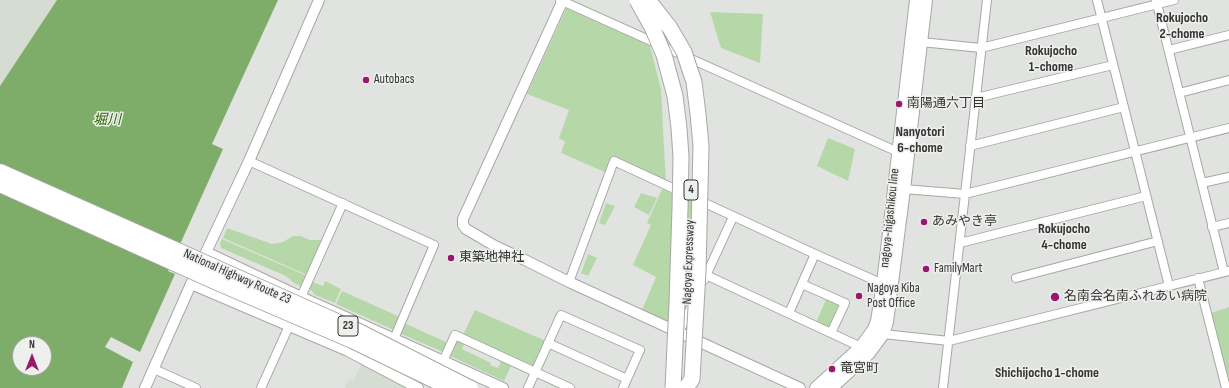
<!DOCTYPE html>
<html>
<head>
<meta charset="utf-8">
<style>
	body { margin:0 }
	#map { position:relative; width:1229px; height:388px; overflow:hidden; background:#e1e3e0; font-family:"Sofia Sans Condensed",sans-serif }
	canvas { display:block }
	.north { position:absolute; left:12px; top:336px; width:40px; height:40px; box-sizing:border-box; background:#eef0ee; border:1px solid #a4a5a3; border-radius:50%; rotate:0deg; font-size:11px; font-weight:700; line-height:16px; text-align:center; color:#343433 }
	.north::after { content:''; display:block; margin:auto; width:14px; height:18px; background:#99176d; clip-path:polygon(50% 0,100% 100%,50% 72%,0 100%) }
</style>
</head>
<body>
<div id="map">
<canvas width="1229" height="388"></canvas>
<div class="north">N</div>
</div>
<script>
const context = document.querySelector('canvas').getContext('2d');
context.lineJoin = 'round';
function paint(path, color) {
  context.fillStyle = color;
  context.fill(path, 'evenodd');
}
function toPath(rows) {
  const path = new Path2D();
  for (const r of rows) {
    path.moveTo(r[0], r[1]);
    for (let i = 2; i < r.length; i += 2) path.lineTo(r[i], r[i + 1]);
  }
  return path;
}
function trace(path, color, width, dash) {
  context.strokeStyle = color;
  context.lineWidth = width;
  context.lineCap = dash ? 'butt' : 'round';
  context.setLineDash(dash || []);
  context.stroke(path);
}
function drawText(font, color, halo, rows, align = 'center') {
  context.font = font + ' "Sofia Sans Condensed","Noto Sans JP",sans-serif';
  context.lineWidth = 3;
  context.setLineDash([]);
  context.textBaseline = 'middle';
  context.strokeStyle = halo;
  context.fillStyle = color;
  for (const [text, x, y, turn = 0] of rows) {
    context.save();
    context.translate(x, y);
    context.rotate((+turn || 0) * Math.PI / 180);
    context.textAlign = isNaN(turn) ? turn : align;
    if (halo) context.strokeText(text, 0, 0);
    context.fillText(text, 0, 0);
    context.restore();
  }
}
const built = toPath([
	[0,0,57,0,0,86],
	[361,364,407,388,345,388,349,379,354,380]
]);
const green = toPath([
	[569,6,649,42,661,89,666,186,614,160,607,173,561,153,565,142,559,138,569,110,527,94,567,7],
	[710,12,763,14,760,63,721,48],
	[828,138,855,149,848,181,817,166],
	[662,189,700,207,696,279,675,326,642,310,656,277,633,265,651,225,647,223],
	[641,193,657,198,649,215,634,207],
	[606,203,615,206,605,225,599,223],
	[227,228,272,244,283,242,293,236,300,236,310,240,324,240,307,275,223,238],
	[222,239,307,276,302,287,294,283,286,276,221,248,220,243],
	[588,254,597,258,588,276,581,273],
	[325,281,341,289,335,303,315,295,312,291,309,289,313,282,323,286],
	[342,291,400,317,394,330,336,304],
	[827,297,843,304,831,331,816,323],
	[1229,307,1229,377,1226,378,1211,313],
	[475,310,546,341,534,368,463,335],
	[404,323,448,343,443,352,399,333],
	[458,339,465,342,462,349,491,363,490,365,498,368,502,359,512,364,504,381,448,355,455,340]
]);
const water = toPath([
	[57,0,278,0,212,144,223,149,168,271,175,274,140,352,111,337,105,347,133,362,122,388,0,388,0,86],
	[20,344,44,344,44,368,20,368]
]);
const minor = toPath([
	[560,0,898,152],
	[1097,0,1169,286],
	[1156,0,1224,272],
	[921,42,981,48,1174,0],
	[1169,50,1229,35],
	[1179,93,1229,80],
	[976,98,1113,65],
	[970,146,1124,107],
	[249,161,434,245,394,339],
	[1202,183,1229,177],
	[904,189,965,194,1229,128],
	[1212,227,1229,223],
	[960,243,1146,196],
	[706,275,861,347],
	[1016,278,1158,241],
	[1198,278,1226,388],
	[704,280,733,217],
	[569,282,614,161,815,254,883,284,887,285],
	[802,284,845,303,831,333],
	[301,297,343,203],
	[789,313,815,254],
	[679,332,693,303],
	[879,332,883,334,949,341,1229,271],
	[548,343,627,379],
	[443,361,455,335,570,388],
	[154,369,196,388],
	[261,388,289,326],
	[528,388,561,315,640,350,623,388],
	[943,388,987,0]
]);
const tertiary = toPath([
	[563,0,463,219,463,225,466,229,495,246,525,260,569,282,800,388],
	[206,252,301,297,503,388],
	[191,284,348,351,418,388],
	[145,388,191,284,249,161,319,0]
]);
const secondary = toPath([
	[816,388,861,347,874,329,877,321,883,284,916,0],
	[831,388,869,353,883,334,887,322,904,189,926,0]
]);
const trunkBridge = toPath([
	[0,171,355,329,471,388],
	[0,185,217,283,352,341,449,388]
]);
const motorwayBridge = toPath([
	[637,0,652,27,664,55,675,96,679,128,681,157,680,209,677,303,673,388],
	[648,0,670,28,684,52,694,82,698,114,701,146,698,271,692,379,686,388]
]);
const markers = [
	[366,80,4,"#99176d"],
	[899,104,4,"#99176d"],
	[924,222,4,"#99176d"],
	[451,258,4,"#99176d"],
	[926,269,4,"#99176d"],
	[859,296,4,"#99176d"],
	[1055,297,5,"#99176d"],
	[832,369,4,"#99176d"]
];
const shields = [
	[691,190,14],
	[348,326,20]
];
const shieldNames = [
	["4",691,190],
	["23",348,326]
];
const poiNames = [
	["Autobacs",374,80],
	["南陽通六丁目",907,104],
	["あみやき亭",932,222],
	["東築地神社",459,258],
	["FamilyMart",934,269],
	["Nagoya Kiba",867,289],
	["Post Office",867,304],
	["名南会名南ふれあい病院",1064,297],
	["竜宮町",840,369]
];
const streetNames = [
	["nagoya-higashikou line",890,218,-84],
	["Nagoya Expressway",689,262,-88],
	["National Highway Route 23",237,277,24]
];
const neighbourhoodNames = [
	["Rokujocho",1182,18],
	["2-chome",1182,34],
	["Rokujocho",1051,51],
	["1-chome",1051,67],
	["Nanyotori",920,132],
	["6-chome",920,148],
	["Rokujocho",1064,229],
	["4-chome",1064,245],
	["Shichijocho 1-chome",1047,373]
];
const waterNames = [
	["堀川",107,120]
];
paint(built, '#d5dcd2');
paint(green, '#b6d8a8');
paint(water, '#7ead69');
trace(minor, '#a6a8a5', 10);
trace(tertiary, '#a6a8a5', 12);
trace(secondary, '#a6a8a5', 14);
trace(minor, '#fff', 8);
trace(tertiary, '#fff', 10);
trace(secondary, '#fff', 12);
trace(trunkBridge, '#a6a8a5', 16, []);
trace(motorwayBridge, '#a6a8a5', 17, []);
trace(trunkBridge, '#fff', 14);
trace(motorwayBridge, '#fff', 15);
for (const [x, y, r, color] of markers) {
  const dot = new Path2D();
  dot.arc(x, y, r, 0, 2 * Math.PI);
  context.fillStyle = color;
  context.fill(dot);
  trace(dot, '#eef0ee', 1.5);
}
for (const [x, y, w] of shields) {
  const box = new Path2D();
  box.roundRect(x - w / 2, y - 10, w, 20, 3);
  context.fillStyle = '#eef0ee';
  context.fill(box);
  trace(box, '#343433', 1);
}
drawText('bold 12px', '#343433', null, shieldNames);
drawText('13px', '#343433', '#eef0ee', poiNames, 'left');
drawText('13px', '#343433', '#eef0ee', streetNames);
drawText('bold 14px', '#343433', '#eef0ee', neighbourhoodNames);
drawText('italic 14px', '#2e6701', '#eef0ee', waterNames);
</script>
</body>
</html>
